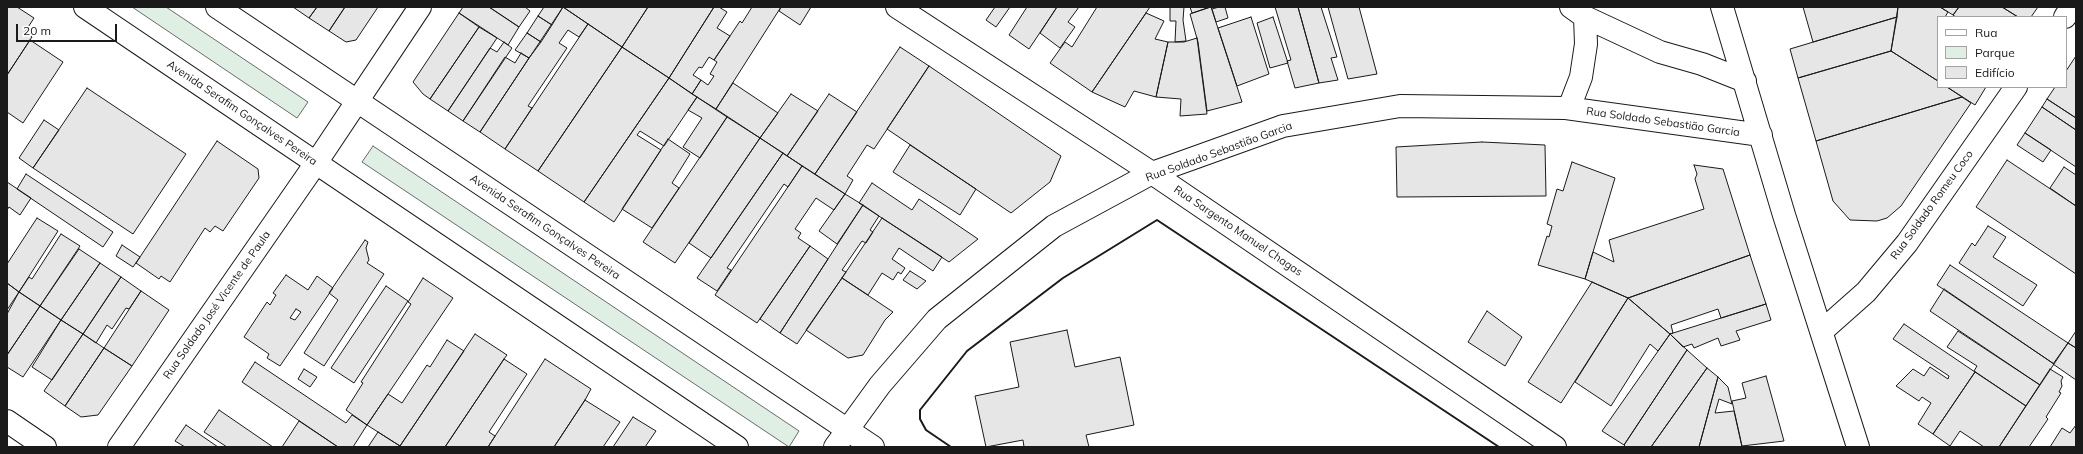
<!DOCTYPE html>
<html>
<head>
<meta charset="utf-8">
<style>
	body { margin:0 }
	#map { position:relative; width:2083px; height:454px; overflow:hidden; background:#fff; font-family:Mulish,sans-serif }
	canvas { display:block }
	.frame { position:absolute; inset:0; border:8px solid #1a1a1a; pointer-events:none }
	.legend { position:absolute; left:1937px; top:16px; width:130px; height:72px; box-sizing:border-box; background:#fff; border:1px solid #a3a3a3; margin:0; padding:5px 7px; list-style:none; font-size:12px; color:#1a1a1a }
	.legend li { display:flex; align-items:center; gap:8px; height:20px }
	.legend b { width:20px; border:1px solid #a3a3a3 }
	.scale { position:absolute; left:16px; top:24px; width:101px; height:18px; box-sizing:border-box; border:2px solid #1a1a1a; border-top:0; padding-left:5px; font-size:12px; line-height:14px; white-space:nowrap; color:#1a1a1a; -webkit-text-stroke:3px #fff; paint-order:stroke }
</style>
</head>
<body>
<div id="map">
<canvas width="2083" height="454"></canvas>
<div class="frame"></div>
<ul class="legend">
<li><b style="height:5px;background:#fff"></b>Rua</li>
<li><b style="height:11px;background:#e0efe3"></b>Parque</li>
<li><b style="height:11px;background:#e6e6e6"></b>Edifício</li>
</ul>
<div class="scale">20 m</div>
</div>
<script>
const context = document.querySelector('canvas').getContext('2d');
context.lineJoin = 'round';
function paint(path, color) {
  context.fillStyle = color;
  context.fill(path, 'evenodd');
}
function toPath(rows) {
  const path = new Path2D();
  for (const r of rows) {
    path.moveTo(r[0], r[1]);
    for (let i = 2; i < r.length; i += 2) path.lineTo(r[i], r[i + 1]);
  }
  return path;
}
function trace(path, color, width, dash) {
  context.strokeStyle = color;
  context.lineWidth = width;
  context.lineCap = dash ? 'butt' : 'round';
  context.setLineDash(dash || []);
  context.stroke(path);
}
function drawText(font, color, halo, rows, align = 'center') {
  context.font = font + ' Mulish,sans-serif';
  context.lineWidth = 3;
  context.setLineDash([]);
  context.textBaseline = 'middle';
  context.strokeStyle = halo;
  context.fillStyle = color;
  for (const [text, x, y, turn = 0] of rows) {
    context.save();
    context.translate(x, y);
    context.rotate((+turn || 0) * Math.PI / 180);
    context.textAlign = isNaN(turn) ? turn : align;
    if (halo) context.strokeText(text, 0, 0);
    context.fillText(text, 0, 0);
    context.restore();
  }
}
const green = toPath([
	[132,7,166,7,308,102,297,118,132,7],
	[373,146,799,431,789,447,362,162,373,146]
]);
const building = toPath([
	[7,7,17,7,34,18,25,32,32,37,7,75,7,7],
	[293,7,317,7,309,18,293,7],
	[317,7,345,7,329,31,309,18,317,7],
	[345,7,378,7,356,40,346,42,329,31,345,7],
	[463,7,489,7,519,27,508,45,459,13,463,7],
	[489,7,525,7,530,11,519,27,489,7],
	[544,7,563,7,552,25,538,16,544,7],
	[563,7,588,24,579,37,568,30,559,43,567,48,528,106,532,108,505,149,480,132,563,7],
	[563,7,648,7,622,47,563,7],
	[648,7,714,7,669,78,622,47,648,7],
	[714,7,719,7,727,12,717,28,730,36,714,60,709,57,702,68,699,67,693,75,701,80,692,94,669,78,714,7],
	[752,7,781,7,716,109,692,94,701,80,708,85,714,76,710,74,717,62,714,60,740,21,742,23,752,7],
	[781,7,811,7,800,25,779,11,781,7],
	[995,7,1010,7,996,27,986,20,995,7],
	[1027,7,1057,7,1029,49,1009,35,1027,7],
	[1057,7,1079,7,1068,22,1075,27,1060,48,1040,33,1057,7],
	[1097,7,1150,7,1092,92,1050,63,1065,42,1072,47,1097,7],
	[1170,7,1184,7,1183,20,1186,41,1175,42,1176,21,1170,21,1170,7],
	[1190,7,1210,7,1192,13,1190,7],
	[1211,7,1242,102,1207,111,1198,42,1190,14,1211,7],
	[1219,7,1225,7,1228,18,1216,22,1212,9,1219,7],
	[1275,7,1298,7,1319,83,1295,88,1287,61,1291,60,1275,7],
	[1298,7,1321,7,1337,57,1331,58,1338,80,1319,83,1298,7],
	[1328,7,1359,7,1377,74,1348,79,1328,7],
	[1803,7,1898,7,1897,17,1813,42,1803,7],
	[1898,7,1940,7,1948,12,1945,17,1938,17,1938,81,1891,51,1898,7],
	[1940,7,1959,7,1953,15,1940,7],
	[1959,7,2002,7,2018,17,1956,17,1953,15,1959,7],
	[2002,7,2038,7,2031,17,2018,17,2002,7],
	[459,13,479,27,430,99,423,94,413,82,459,13],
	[1146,13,1164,21,1155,39,1168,42,1156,97,1134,91,1125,107,1092,92,1146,13],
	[538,16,552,25,541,42,527,33,538,16],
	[1251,17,1269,74,1237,86,1218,28,1251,17],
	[1273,17,1288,63,1270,68,1257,23,1273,17],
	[1897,17,1891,51,1798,78,1790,49,1897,17],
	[588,24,622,47,538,171,505,149,588,24],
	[479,27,497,38,448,111,430,99,479,27],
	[527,33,541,42,529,58,515,50,527,33],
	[1197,38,1207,114,1180,116,1181,99,1156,97,1168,42,1184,42,1197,38],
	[30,40,63,62,23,123,7,112,7,75,30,40],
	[504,42,512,48,463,121,448,111,490,48,497,52,504,42],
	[622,47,669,78,584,202,538,171,622,47],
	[900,47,929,66,874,149,867,145,847,176,853,180,845,194,815,174,900,47],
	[1891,51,1938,81,1938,87,1947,87,1962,97,1816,141,1798,78,1891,51],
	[521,53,529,58,480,132,463,121,505,57,515,63,521,53],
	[2076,56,2076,118,2047,99,2055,87,2066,87,2066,71,2076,56],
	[929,66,1061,156,1050,182,1011,213,887,129,929,66],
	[669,78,697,97,664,146,640,131,637,135,661,150,614,222,584,202,669,78],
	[733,83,778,113,760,138,716,109,733,83],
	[1947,87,1986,87,1975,105,1947,87],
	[87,88,186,154,133,234,33,168,87,88],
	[791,94,818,111,787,156,760,138,791,94],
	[829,94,857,112,815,174,787,156,829,94],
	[697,97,727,117,700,158,683,147,702,118,688,110,697,97],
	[1962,97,1971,103,1901,206,1887,218,1877,221,1850,220,1833,201,1816,141,1962,97],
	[2047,99,2076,118,2076,130,2042,107,2047,99],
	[2042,107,2076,130,2076,167,2025,133,2042,107],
	[727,117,760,138,675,263,643,242,727,117],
	[44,120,59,130,33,168,19,158,44,120],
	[2025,133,2051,150,2043,162,2017,145,2025,133],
	[760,138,783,153,711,258,689,243,760,138],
	[668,139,690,154,672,183,679,188,652,228,622,209,668,139],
	[217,141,258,169,259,178,223,231,215,226,210,232,205,228,170,282,161,276,159,279,136,263,217,141],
	[1482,142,1545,145,1546,196,1397,197,1396,147,1482,142],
	[910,145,976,189,960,215,893,172,910,145],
	[783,153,802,166,788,187,784,184,727,268,731,270,717,291,697,278,783,153],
	[2007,160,2076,206,2076,274,1976,207,2007,160],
	[1572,162,1615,178,1585,279,1538,265,1547,236,1549,237,1552,226,1547,224,1557,189,1563,191,1572,162],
	[1694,165,1723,169,1750,255,1628,298,1585,279,1593,252,1614,262,1609,240,1704,209,1695,179,1697,174,1694,165],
	[802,166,845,194,834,210,816,198,795,229,801,233,798,238,810,246,757,323,715,295,802,166],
	[2064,167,2076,175,2076,206,2050,188,2064,167],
	[26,174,113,232,103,247,17,189,26,174],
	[7,182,31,198,20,215,9,207,7,210,7,182],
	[872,183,912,210,919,199,978,239,949,262,859,203,872,183],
	[845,194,863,205,837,244,819,231,845,194],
	[863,205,879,216,870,230,873,232,866,243,862,241,842,270,846,272,797,344,780,333,863,205],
	[37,218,58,231,19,292,7,283,7,264,37,218],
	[882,218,942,257,933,271,899,248,892,259,905,268,901,274,898,272,893,280,882,273,868,295,842,278,882,218],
	[1988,226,2006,237,1993,257,2037,285,2023,306,1959,263,1972,243,1975,246,1988,226],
	[61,234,80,246,40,306,19,292,29,277,32,279,61,234],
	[365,240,368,242,366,248,369,260,367,263,384,274,324,366,304,353,338,300,329,293,365,240],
	[122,245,140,257,133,267,116,256,122,245],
	[810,246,828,259,780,333,760,319,810,246],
	[79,249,100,263,61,320,40,306,79,249],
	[1750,255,1766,304,1721,318,1718,309,1671,325,1673,333,1670,334,1628,298,1750,255],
	[100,263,121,277,83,334,61,320,100,263],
	[1950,265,2068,343,2054,364,1937,285,1950,265],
	[910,271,926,281,917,289,903,280,910,271],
	[286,275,308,290,317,276,333,288,280,366,267,358,269,354,244,337,267,302,270,305,276,295,273,293,286,275],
	[296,309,301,312,295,320,290,318,296,309],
	[121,277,141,291,129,309,126,308,112,329,107,325,96,343,83,334,121,277],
	[423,278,453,298,367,425,346,410,363,383,361,382,411,304,408,302,423,278],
	[842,278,893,312,885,320,863,355,848,358,806,330,842,278],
	[1592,282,1628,298,1561,403,1528,382,1592,282],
	[7,283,19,292,7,310,7,283],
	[386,286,408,301,354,383,331,368,386,286],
	[1944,289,2054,364,2040,385,1930,311,1944,289],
	[141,291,169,310,132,366,104,348,141,291],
	[19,292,40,306,7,355,7,314,19,292],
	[1628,298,1670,334,1658,351,1650,344,1611,406,1575,382,1628,298],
	[1766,304,1771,320,1736,331,1740,340,1721,346,1718,338,1694,348,1692,344,1683,347,1670,334,1766,304],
	[40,306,61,320,23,377,7,367,7,355,40,306],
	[1487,311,1522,337,1505,366,1468,342,1487,311],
	[61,320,83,334,52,380,32,367,61,320],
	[1904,324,1975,372,1933,434,1918,424,1931,403,1922,397,1919,401,1896,386,1913,369,1924,376,1930,367,1948,379,1949,376,1893,339,1904,324],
	[1067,330,1075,367,1120,357,1134,425,1086,435,1089,447,1024,447,1023,440,986,447,975,396,1019,387,1010,342,1067,330],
	[1958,331,2040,385,2026,406,1974,371,1977,366,1947,347,1958,331],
	[2076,331,2076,348,2068,343,2076,331],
	[83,334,104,348,65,406,44,391,83,334],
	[475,334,507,355,504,359,445,447,401,447,400,446,475,334],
	[1670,334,1687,350,1624,445,1602,431,1670,334],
	[447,340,464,351,400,446,367,425,388,394,402,403,427,365,430,367,447,340],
	[2068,343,2076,348,2076,380,2053,364,2068,343],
	[104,348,132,366,98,415,81,417,65,406,104,348],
	[1687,350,1707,368,1651,447,1626,447,1624,445,1687,350],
	[504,359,527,374,489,432,495,436,488,447,445,447,504,359],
	[545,359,591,389,585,400,554,447,488,447,545,359],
	[255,362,346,423,352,415,367,425,353,447,338,447,242,382,255,362],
	[1707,368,1718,377,1699,447,1651,447,1707,368],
	[304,369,317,377,310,387,298,379,304,369],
	[2050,369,2063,377,2061,381,2062,386,2059,392,2061,393,2046,417,2048,419,2029,447,1999,447,2050,369],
	[1975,372,2026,406,1999,447,1984,447,1960,431,1950,446,1933,434,1975,372],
	[1766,376,1784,441,1742,446,1732,401,1746,398,1742,383,1766,376],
	[1718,377,1728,387,1732,404,1719,399,1715,413,1734,411,1742,447,1699,447,1718,377],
	[585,400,620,422,603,447,554,447,585,400],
	[219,410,273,447,227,447,204,432,219,410],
	[633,417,656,431,645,447,613,447,633,417],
	[299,421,338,447,282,447,299,421],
	[186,425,218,447,185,447,175,441,186,425],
	[2076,425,2076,447,2050,447,2062,428,2070,433,2076,425],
	[378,432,400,446,399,447,368,447,378,432]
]);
const minor = toPath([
	[897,7,1152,173,1555,447],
	[1571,7,1585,17,1660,52,1702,64,1745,81],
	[1722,7,1784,215,1858,447],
	[2065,17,2072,7],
	[1566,108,1571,103,1581,77,1586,44,1585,17],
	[1822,331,1866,292,1907,243,2016,87],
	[7,421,45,447],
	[119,447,316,163,420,7],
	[835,447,880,385,937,319,1054,226,1152,173,1283,126,1400,106,1566,108,1761,135]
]);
const secondary = toPath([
	[85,7,737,447],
	[217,7,873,447]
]);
const wall = toPath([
	[951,447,926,430,920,419,920,410,967,351,1063,278,1157,220,1499,447]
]);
const streetNames = [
	["Avenida Serafim Gonçalves Pereira",242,113,34],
	["Rua Soldado Sebastião Garcia",1663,122,8],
	["Rua Soldado Sebastião Garcia",1219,152,-20],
	["Rua Soldado Romeu Coco",1932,205,-54],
	["Avenida Serafim Gonçalves Pereira",545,227,34],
	["Rua Sargento Manuel Chagas",1238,231,34],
	["Rua Soldado José Vicente de Paula",217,305,-55]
];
paint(green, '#e0efe3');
trace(green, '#6a6a6a', 1);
paint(building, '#e6e6e6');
trace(building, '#1a1a1a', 1);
trace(minor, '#1a1a1a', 24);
trace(secondary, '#1a1a1a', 24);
trace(minor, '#fff', 22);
trace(secondary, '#fff', 22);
trace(wall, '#1a1a1a', 2);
drawText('11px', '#1a1a1a', '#fff', streetNames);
</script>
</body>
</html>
